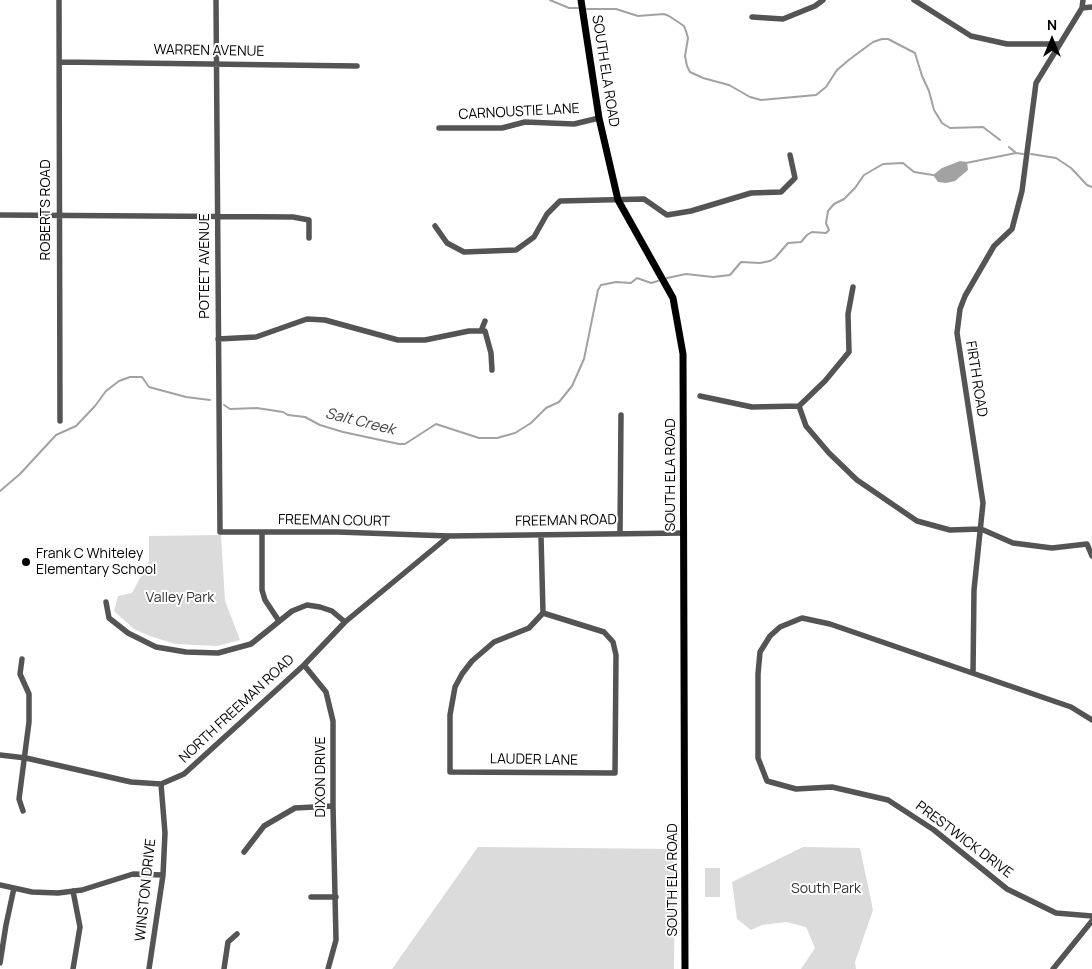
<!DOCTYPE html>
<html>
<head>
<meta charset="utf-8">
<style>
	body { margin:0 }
	#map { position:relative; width:1092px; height:969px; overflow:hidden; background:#fff; font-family:Manrope,sans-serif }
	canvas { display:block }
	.north { position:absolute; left:1027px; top:15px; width:50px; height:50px; -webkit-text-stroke:4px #fff; paint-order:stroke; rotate:0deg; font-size:14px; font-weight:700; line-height:20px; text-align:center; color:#000 }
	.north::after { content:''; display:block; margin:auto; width:18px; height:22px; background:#000; clip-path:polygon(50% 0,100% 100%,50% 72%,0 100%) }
</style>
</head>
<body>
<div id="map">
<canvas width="1092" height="969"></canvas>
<div class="north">N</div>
</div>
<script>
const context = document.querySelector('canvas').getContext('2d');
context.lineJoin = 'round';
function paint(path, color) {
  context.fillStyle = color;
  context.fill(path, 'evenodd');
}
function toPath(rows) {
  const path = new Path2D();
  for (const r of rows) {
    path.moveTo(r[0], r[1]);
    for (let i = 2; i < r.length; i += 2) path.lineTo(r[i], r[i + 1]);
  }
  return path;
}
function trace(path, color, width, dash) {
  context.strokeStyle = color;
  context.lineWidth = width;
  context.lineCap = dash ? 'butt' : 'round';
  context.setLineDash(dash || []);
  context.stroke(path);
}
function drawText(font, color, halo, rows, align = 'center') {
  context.font = font + ' Manrope,sans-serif';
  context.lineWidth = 4;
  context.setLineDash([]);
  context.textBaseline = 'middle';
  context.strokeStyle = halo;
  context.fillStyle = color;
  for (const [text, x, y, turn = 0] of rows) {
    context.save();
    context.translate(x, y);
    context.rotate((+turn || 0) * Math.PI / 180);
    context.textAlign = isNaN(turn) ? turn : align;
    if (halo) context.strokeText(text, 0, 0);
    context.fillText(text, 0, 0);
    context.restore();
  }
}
const green = toPath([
	[221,535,225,601,240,640,217,646,175,644,150,636,134,629,114,611,118,596,132,593,149,561,149,536],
	[478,847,675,849,674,969,392,969],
	[803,847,860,848,873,910,855,962,856,969,801,969,815,948,806,927,786,922,762,925,751,930,737,919,732,882],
	[705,868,720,868,720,897,705,897]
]);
const water = toPath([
	[960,161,967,162,968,170,955,181,946,183,938,182,933,175,942,168]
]);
const stream = toPath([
	[550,0,569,8,578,8],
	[587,9,616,9,638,16,664,14,669,16,684,26,686,31,688,38,685,56,687,66,690,72,703,78,729,85,750,97,761,100,816,95,826,87,837,70,850,59,873,42,882,39,888,39,915,53,922,76,929,91,934,110,942,123,950,128,983,127,1000,140],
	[1009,147,1016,153],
	[1031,154,1056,158,1071,168,1087,185,1092,187],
	[966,163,1016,153,1023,154],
	[667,278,686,274,713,277,730,275,741,262,760,263,770,261,775,258,788,243,801,242,807,235,812,232,826,233,829,230,826,223,828,211,834,204,844,199,855,188,864,175,883,164,903,163,914,172,933,175],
	[224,405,230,409,257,408,283,412,288,415,305,417,320,425,343,432,399,444,405,444,436,424,479,438,497,438,515,433,531,423,546,408,559,402,572,386,584,359,598,290,601,285,616,282,631,283,637,278,651,283,658,281],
	[0,491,20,474,56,435,76,426,95,406,106,391,119,381,130,377,142,377,149,387,186,397,210,400]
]);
const minor = toPath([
	[59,0,60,421],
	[216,0,220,532,338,532,449,536,684,533],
	[914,0,971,36,1007,44,1060,44],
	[1082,8,1092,7],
	[752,17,783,19,815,6,823,0],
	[60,62,357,66],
	[439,128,502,128,525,122,574,124,599,118],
	[0,215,293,217,309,220,309,238],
	[435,226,447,243,464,252,516,250,534,237,547,214,560,201,644,199,667,215,691,211,751,193,781,192,795,178,790,155],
	[481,331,485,321],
	[218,339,256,337,307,319,325,320,398,340,425,340,469,331,485,331,491,353,492,370],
	[700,396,752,407,799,406,806,426,829,453,857,480,917,521,950,530,981,529,1013,543,1052,548,1087,544,1092,556],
	[799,406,825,381,849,352,848,314,853,287],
	[262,533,262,590,265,600,279,621],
	[620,533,621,415],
	[541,536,543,613],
	[106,602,109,618,128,633,156,647,186,652,218,653,251,644,292,611,307,605,320,607,332,611,345,622],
	[543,613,604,632,613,642,616,655,615,773,450,772,450,715,455,687,462,674,472,661,494,642,529,628,543,613],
	[22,659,20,674,29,694,29,722,19,799,23,811],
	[304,665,326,692,333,721,333,806,336,940,328,969],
	[973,673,974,590,983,503,957,333,960,309,965,296,994,246,1012,229,1022,191,1036,83,1082,8,1083,0],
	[1092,720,1071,707,830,624,802,618,780,627,770,636,760,652,758,674,758,758,767,781,796,789,832,787,888,800,934,830,1007,889,1056,913,1092,916],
	[0,755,26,758,131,782,161,784,184,774,304,665,345,622,449,536],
	[244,852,264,826,295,808,333,806],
	[0,885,32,892,58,893,82,890,133,874,163,875],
	[311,897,336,897],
	[0,963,6,925,14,888],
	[73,969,80,927,73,891],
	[149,969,163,875,165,833,161,784],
	[224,969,228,942,237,934],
	[1053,969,1092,921]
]);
const major = toPath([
	[581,0,599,118,618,200,673,298,683,354,685,969]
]);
const markers = [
	[26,562,5,"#000"]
];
const streetNames = [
	["WARREN AVENUE",209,51,1],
	["SOUTH ELA ROAD",605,71,81],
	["CARNOUSTIE LANE",519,112,-3],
	["ROBERTS ROAD",46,210,-90],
	["POTEET AVENUE",205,266,-90],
	["FIRTH ROAD",976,379,81],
	["SOUTH ELA ROAD",671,475,-90],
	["FREEMAN COURT",334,521,1],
	["FREEMAN ROAD",566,521,-1],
	["NORTH FREEMAN ROAD",237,709,-43],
	["LAUDER LANE",534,760,1],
	["DIXON DRIVE",321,777,-90],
	["PRESTWICK DRIVE",964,840,37],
	["SOUTH ELA ROAD",673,880,-90],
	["WINSTON DRIVE",146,890,-84]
];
const poiNames = [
	["Frank C Whiteley",36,554],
	["Elementary School",36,570]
];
const parkNames = [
	["Valley Park",180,598],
	["South Park",826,889]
];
const waterNames = [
	["Salt Creek",360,422,14]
];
paint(green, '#dbdbdb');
paint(water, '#a2a2a2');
trace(stream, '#a2a2a2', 2);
trace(minor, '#545454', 5.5);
trace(major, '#000', 7);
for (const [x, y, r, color] of markers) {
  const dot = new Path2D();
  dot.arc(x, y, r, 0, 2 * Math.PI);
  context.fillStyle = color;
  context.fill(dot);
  trace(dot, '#fff', 2);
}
drawText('14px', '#000', '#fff', streetNames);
drawText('14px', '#000', '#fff', poiNames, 'left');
drawText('14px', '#323232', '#fff', parkNames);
drawText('italic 15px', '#434343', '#fff', waterNames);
</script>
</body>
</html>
